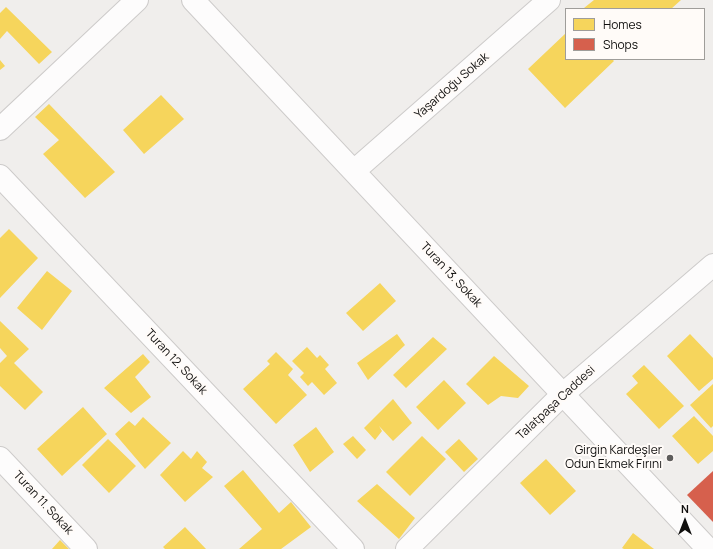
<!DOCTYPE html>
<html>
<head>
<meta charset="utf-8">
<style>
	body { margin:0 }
	#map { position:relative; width:713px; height:549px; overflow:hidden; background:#f0eeec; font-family:Manrope,sans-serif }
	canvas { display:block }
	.legend { position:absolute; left:565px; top:8px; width:140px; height:52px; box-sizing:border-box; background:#fffbf8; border:1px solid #9f9d9a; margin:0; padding:5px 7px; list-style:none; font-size:12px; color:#100f0e }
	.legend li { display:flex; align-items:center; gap:8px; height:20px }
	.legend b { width:20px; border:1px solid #9f9d9a }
	.north { position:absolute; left:665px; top:501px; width:40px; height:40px; -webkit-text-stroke:3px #fffbf8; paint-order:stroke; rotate:0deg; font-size:11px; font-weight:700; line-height:16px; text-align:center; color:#100f0e }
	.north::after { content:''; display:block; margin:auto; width:14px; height:18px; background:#100f0e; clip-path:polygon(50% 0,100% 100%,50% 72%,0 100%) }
</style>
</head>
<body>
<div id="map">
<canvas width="713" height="549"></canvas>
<ul class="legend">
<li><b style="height:11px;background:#f6d55c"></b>Homes</li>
<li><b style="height:11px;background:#d6604d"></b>Shops</li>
</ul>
<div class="north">N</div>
</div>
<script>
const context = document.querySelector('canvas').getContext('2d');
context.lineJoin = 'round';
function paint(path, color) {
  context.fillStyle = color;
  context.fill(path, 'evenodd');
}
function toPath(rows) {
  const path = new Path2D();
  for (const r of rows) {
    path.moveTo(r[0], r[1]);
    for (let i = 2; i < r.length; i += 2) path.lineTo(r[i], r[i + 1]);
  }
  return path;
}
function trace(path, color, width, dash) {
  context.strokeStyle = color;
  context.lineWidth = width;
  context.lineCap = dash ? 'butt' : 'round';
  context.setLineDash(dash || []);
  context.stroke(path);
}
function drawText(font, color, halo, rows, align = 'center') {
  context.font = font + ' Manrope,sans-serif';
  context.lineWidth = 4;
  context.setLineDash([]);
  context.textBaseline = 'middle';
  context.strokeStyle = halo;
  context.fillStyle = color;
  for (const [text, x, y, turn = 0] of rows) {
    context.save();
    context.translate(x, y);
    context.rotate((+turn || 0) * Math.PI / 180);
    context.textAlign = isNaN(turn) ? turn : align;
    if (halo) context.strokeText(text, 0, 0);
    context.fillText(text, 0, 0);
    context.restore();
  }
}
const homes = toPath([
	[594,0,681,0,671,9,585,9,584,8],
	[6,7,52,52,39,64,7,31,0,39,0,13],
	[566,33,566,59,612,59,614,61,565,108,528,69],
	[0,60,5,66,0,70],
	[161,95,184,119,144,154,123,130],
	[49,104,115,172,85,198,43,154,59,140,35,117],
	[9,229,38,258,0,298,0,238],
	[47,271,72,291,42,330,17,308],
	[380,283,396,301,363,331,346,313],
	[0,321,29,349,14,363,43,392,25,410,0,386,0,363,7,356,0,348],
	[397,334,405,345,368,380,357,363],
	[690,334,713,358,713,379,699,391,667,356],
	[433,337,447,349,406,388,393,375],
	[307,347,317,358,320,355,329,365,325,369,337,383,324,395,312,382,308,386,300,377,304,373,292,361],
	[276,352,293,369,288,375,307,395,276,424,243,389,270,364,267,361],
	[143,354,150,362,135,377,151,397,131,413,104,388],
	[494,356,529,386,518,398,501,396,488,405,466,384],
	[644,365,684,406,659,429,626,394,638,383,632,376],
	[444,380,466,403,438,430,416,407],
	[713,384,713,426,711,428,690,405],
	[393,399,412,423,393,441,379,426,382,431,375,440,364,428],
	[83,407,107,434,62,476,37,449],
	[694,416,713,436,713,451,698,464,672,436],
	[143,417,171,443,145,469,115,434,129,421,135,426],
	[316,427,334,452,310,472,293,445],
	[353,436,366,450,357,459,343,444],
	[422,436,446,459,410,496,386,472],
	[108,439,136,466,109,493,82,465],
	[459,439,478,459,464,472,445,452],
	[183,451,191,459,197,451,207,462,202,468,213,477,185,502,160,475],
	[546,459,576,491,550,515,520,483],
	[243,470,279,513,291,502,311,527,281,549,239,549,262,529,224,486],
	[377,484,415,518,399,539,357,501],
	[185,527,206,549,165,549,163,547],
	[633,533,654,549,624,549,622,548],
	[60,540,69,549,52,549]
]);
const shops = toPath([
	[713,471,713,522,687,495]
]);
const street = toPath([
	[193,0,708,549],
	[354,171,549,0],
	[0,176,353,549],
	[0,458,86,549]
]);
const secondary = toPath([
	[0,129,137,0],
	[407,549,563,394,713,265]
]);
const markers = [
	[670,458,4,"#5e5d5c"]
];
const streetNames = [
	["Yaşardoğu Sokak",452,86,-41],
	["Turan 13. Sokak",451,275,47],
	["Turan 12. Sokak",176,362,47],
	["Talatpaşa Caddesi",556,403,-43],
	["Turan 11. Sokak",43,503,47]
];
const poiNames = [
	["Girgin Kardeşler",662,451],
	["Odun Ekmek Fırını",662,465]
];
paint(homes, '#f6d55c');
paint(shops, '#d6604d');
trace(street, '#cdcbca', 24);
trace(secondary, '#cdcbca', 24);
trace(street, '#fdfcfc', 22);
trace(secondary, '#fdfcfc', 22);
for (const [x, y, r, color] of markers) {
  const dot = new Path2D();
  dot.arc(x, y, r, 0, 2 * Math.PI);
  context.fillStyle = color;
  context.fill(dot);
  trace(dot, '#fffbf8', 1.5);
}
drawText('12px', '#100f0e', '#fffbf8', streetNames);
drawText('12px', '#100f0e', '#fffbf8', poiNames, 'right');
</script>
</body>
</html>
